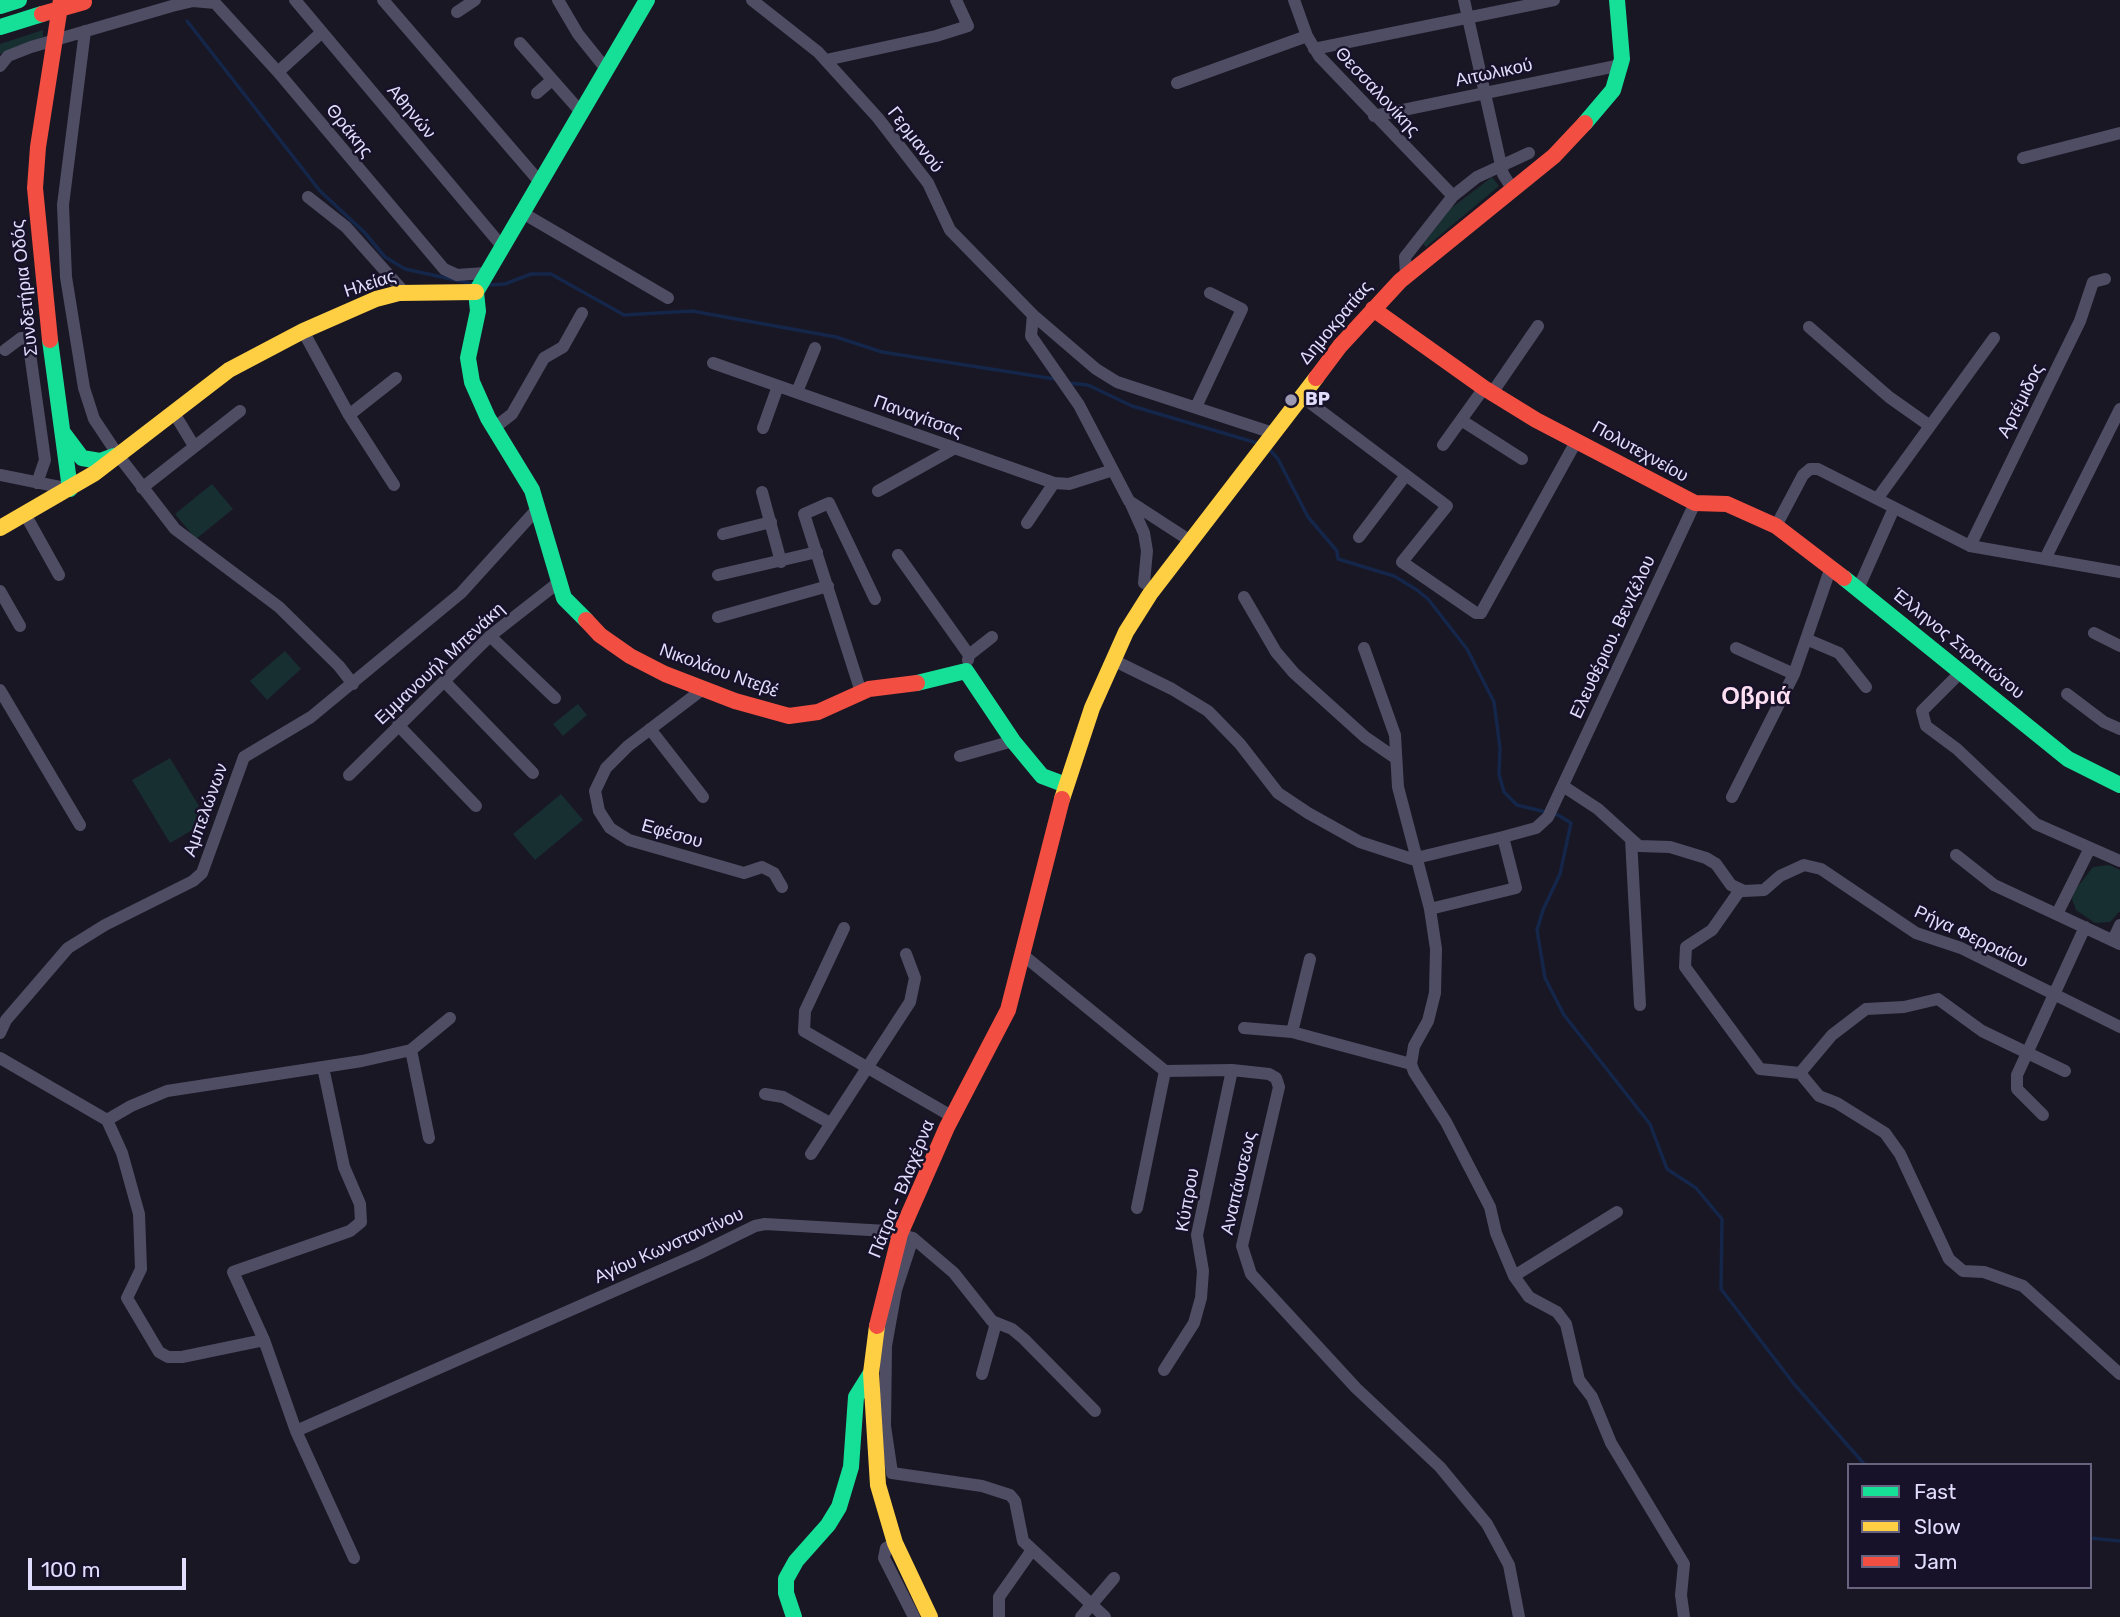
<!DOCTYPE html>
<html>
<head>
<meta charset="utf-8">
<style>
	body { margin:0 }
	#map { position:relative; width:2120px; height:1617px; overflow:hidden; background:#1a1724; font-family:Rubik,sans-serif }
	canvas { display:block }
	.legend { position:absolute; left:1847px; top:1463px; width:245px; height:126px; box-sizing:border-box; background:#171229; border:2px solid #68637e; margin:0; padding:9px 12px; list-style:none; font-size:21px; color:#e1ddfd }
	.legend li { display:flex; align-items:center; gap:14px; height:35px }
	.legend b { width:35px; border:2px solid #68637e }
	.scale { position:absolute; left:28px; top:1558px; width:158px; height:32px; box-sizing:border-box; border:4px solid #e1ddfd; border-top:0; padding-left:9px; font-size:21px; line-height:24px; white-space:nowrap; color:#e1ddfd; -webkit-text-stroke:5px #171229; paint-order:stroke }
</style>
</head>
<body>
<div id="map">
<canvas width="2120" height="1617"></canvas>
<ul class="legend">
<li><b style="height:9px;background:#16e098"></b>Fast</li>
<li><b style="height:9px;background:#ffcf43"></b>Slow</li>
<li><b style="height:9px;background:#f24e42"></b>Jam</li>
</ul>
<div class="scale">100 m</div>
</div>
<script>
const context = document.querySelector('canvas').getContext('2d');
context.lineJoin = 'round';
function paint(path, color) {
  context.fillStyle = color;
  context.fill(path, 'evenodd');
}
function toPath(rows) {
  const path = new Path2D();
  for (const r of rows) {
    path.moveTo(r[0], r[1]);
    for (let i = 2; i < r.length; i += 2) path.lineTo(r[i], r[i + 1]);
  }
  return path;
}
function trace(path, color, width, dash) {
  context.strokeStyle = color;
  context.lineWidth = width;
  context.lineCap = dash ? 'butt' : 'round';
  context.setLineDash(dash || []);
  context.stroke(path);
}
function drawText(font, color, halo, rows, align = 'center') {
  context.font = font + ' Rubik,sans-serif';
  context.lineWidth = 5;
  context.setLineDash([]);
  context.textBaseline = 'middle';
  context.strokeStyle = halo;
  context.fillStyle = color;
  for (const [text, x, y, turn = 0] of rows) {
    context.save();
    context.translate(x, y);
    context.rotate((+turn || 0) * Math.PI / 180);
    context.textAlign = isNaN(turn) ? turn : align;
    if (halo) context.strokeText(text, 0, 0);
    context.fillText(text, 0, 0);
    context.restore();
  }
}
const green = toPath([
	[43,30,43,37,0,54,0,44],
	[1492,177,1499,186,1426,247,1423,244,1450,209],
	[212,484,233,509,196,539,175,514],
	[285,651,301,669,267,700,250,681],
	[578,704,587,715,563,736,553,724],
	[170,758,208,821,170,843,132,780],
	[561,794,583,820,535,860,513,834],
	[2109,865,2120,870,2120,911,2110,922,2095,923,2076,910,2072,899,2075,890,2093,867]
]);
const stream = toPath([
	[187,21,320,191,364,232,385,257,405,269,474,284],
	[488,285,505,284,531,274,551,274,624,315,692,311,836,337,882,352,1055,379],
	[1069,383,1088,385,1132,406,1257,443],
	[1270,450,1278,459,1308,517,1337,551,1338,559,1394,576,1417,590,1428,599,1467,649,1494,702,1500,748,1499,774,1504,792,1517,805,1558,815,1571,823,1560,874,1543,910,1537,930,1545,978,1564,1015,1650,1124,1667,1169,1696,1188,1722,1219,1721,1289,1794,1384,1865,1465],
	[2090,1538,2120,1541]
]);
const street = toPath([
	[295,0,501,245],
	[383,0,539,181],
	[558,0,578,34,606,69],
	[752,0,818,52,878,118,928,183,950,230,1033,315,1031,336,1079,405,1129,501,1189,540],
	[1294,0,1307,36,1319,56,1453,196],
	[1464,0,1503,174,1513,190],
	[457,12,475,0],
	[85,31,63,205,66,277,84,388,94,419,118,455,175,529,279,607,339,666,353,684],
	[520,43,580,111],
	[1314,49,1554,0],
	[826,60,936,36,968,26,956,0],
	[0,66,8,56,31,47,172,6,193,1,215,3,278,72,444,269,457,275,485,273],
	[278,72,322,32],
	[1177,83,1307,36],
	[537,93,552,80],
	[1374,116,1621,65],
	[2023,158,2120,133],
	[308,197,346,227,404,292],
	[521,212,668,298],
	[1406,275,1405,257,1453,196,1477,177,1529,153],
	[1033,315,1096,369,1117,382,1273,433],
	[1809,327,1889,397,1930,426],
	[303,331,349,415,394,485],
	[5,350,21,338,28,339,45,460,37,483],
	[713,363,1054,483,1069,484,1113,470],
	[797,392,815,348],
	[1492,393,1538,326],
	[1301,396,1447,506,1402,562,1476,613,1481,613,1577,440],
	[1196,407,1242,309,1210,293],
	[174,413,194,446],
	[349,415,396,378],
	[1461,420,1522,459],
	[494,428,512,414,544,358,563,347,582,313],
	[763,428,778,386],
	[1443,445,1484,388],
	[0,475,70,489],
	[142,488,240,411],
	[878,491,955,448],
	[762,492,781,562],
	[1877,499,1994,338],
	[1131,504,1144,533,1147,551,1144,583],
	[25,514,59,575],
	[1027,523,1054,483],
	[1776,526,1803,475,1810,469,1818,469,1970,546,2120,572],
	[723,534,771,522],
	[1359,537,1406,475],
	[1970,546,2080,321,2093,282,2105,279],
	[898,555,969,655],
	[2045,559,2120,409],
	[718,575,817,552],
	[1858,589,1894,508],
	[0,591,20,626],
	[1244,597,1276,652,1294,673,1365,737,1394,757],
	[718,617,828,586],
	[2094,633,2120,646],
	[490,636,555,698],
	[1806,639,1839,653,1866,687],
	[1364,648,1395,735,1398,787,1430,909,1436,949,1435,993,1428,1021,1414,1046,1411,1064,1414,1072,1446,1122,1490,1207,1496,1233,1514,1276,1529,1297,1557,1312,1566,1324,1579,1380,1592,1397,1611,1443,1684,1564,1681,1595,1684,1617],
	[1736,648,1794,674],
	[968,660,969,655,992,637],
	[1113,660,1172,689,1208,711,1240,744,1278,793,1308,813,1360,842,1412,859,1503,837,1536,828,1548,817,1695,503],
	[1960,673,1922,711,1926,726,1957,749,2036,824,2120,861],
	[445,682,533,773],
	[703,689,628,746,606,768,595,791,599,811,610,828,629,840,744,873,762,867,774,873,782,887],
	[0,690,80,825],
	[861,692,804,514,829,503,875,599],
	[2067,694,2104,722,2120,729],
	[398,725,476,806],
	[650,729,703,797],
	[960,756,1013,741],
	[349,775,490,636,559,582],
	[1563,786,1598,809,1631,839,1640,1005],
	[1732,797,1794,674,1831,567],
	[1631,839,1639,846,1670,847,1706,858,1716,864,1731,885,1744,891,1764,890,1780,876,1804,865,1821,869,1916,933,1961,948,2120,1027],
	[1956,855,1994,885,2120,944],
	[1740,890,1712,930,1686,947,1685,967,1760,1069,1800,1073,1819,1096,1837,1103,1885,1133,1900,1154,1949,1259,1963,1271,1984,1272,2023,1286,2120,1374],
	[1430,909,1516,888,1503,837],
	[2057,914,2090,848],
	[844,928,805,1011,804,1031,953,1117],
	[2113,940,2120,925],
	[1023,955,1165,1071,1232,1070,1269,1074,1276,1078,1279,1087,1242,1246,1251,1274,1356,1388,1440,1467,1487,1524,1509,1565,1519,1617],
	[1244,1028,1292,1032,1411,1064],
	[1292,1032,1310,959],
	[0,1033,6,1020,68,948,105,925,193,881,202,873,244,757,311,717,461,593,538,508],
	[411,1050,429,1138],
	[0,1058,107,1120,122,1153,139,1214,141,1269,127,1298,159,1352,168,1357,182,1357,264,1340],
	[323,1067,344,1167,360,1204,361,1222,350,1231,233,1272,264,1340,296,1431,354,1558],
	[1800,1073,1832,1035,1866,1009,1904,1007,1938,999,1982,1031,2065,1071],
	[765,1094,783,1097,830,1123],
	[2043,1115,2017,1089,2017,1075,2085,927],
	[107,1120,131,1106,167,1091,362,1061,411,1050,450,1018],
	[811,1154,910,1002,915,978,906,954],
	[1137,1208,1165,1071],
	[913,1238,896,1290,886,1346,885,1426,892,1473,982,1486,1010,1495,1015,1501,1023,1541,1105,1617],
	[1514,1276,1617,1212],
	[1164,1370,1194,1323,1201,1298,1203,1271,1197,1235,1232,1070],
	[982,1374,996,1323],
	[296,1431,698,1254,755,1226,765,1224,887,1231,913,1238,954,1273,992,1321,1012,1329,1024,1339,1095,1411],
	[895,1543,886,1548,884,1558,914,1617],
	[999,1617,999,1597,1032,1550],
	[1081,1617,1114,1578]
]);
const fast = toPath([
	[0,6,19,0],
	[0,27,42,14],
	[1585,123,1613,90,1622,59,1617,0],
	[476,292,478,311,468,358,472,382,488,418,532,490,564,598,586,620],
	[476,292,647,0],
	[50,340,70,489],
	[64,434,82,458,100,461,114,456],
	[1844,578,2068,759,2120,785],
	[917,683,966,671,1013,741,1042,776,1066,785],
	[794,1617,786,1593,786,1579,796,1561,828,1525,839,1507,851,1467,856,1397,871,1373]
]);
const slow = toPath([
	[0,528,95,473,229,370,303,331,376,299,399,293,476,292],
	[1062,799,1092,708,1126,632,1150,594,1316,378],
	[877,1326,871,1373,878,1485,895,1543,930,1617]
]);
const jam = toPath([
	[1373,309,1484,388,1536,420,1695,503,1727,504,1776,526,1844,578],
	[50,340,35,188,38,147,61,0],
	[1316,378,1340,346,1400,281,1554,156,1585,123],
	[586,620,600,635,630,656,665,674,735,701,789,716,818,712,869,689,917,683],
	[877,1326,900,1234,947,1127,1008,1010,1062,799]
]);
const jamBridge = toPath([
	[42,14,84,2]
]);
const markers = [
	[1291,400,7,"#9b98b1"]
];
const streetNames = [
	["Αιτωλικού",1494,73,-12],
	["Θεσσαλονίκης",1377,92,47],
	["Αθηνών",411,112,50],
	["Θράκης",349,131,51],
	["Γερμανού",915,140,52],
	["Ηλείας",370,284,-18],
	["Συνδετήρια Οδός",25,288,-96],
	["Δημοκρατίας",1336,323,-50],
	["Αρτέμιδος",2021,401,-63],
	["Παναγίτσας",918,417,20],
	["Πολυτεχνείου",1640,452,29],
	["Ελευθέριου. Βενιζέλου",1613,637,-65],
	["Έλληνος Στρατιώτου",1958,644,39],
	["Εμμανουήλ Μπενάκη",440,664,-43],
	["Νικολάου Ντεβέ",719,671,20],
	["Αμπελώνων",206,810,-70],
	["Εφέσου",672,834,16],
	["Ρήγα Φερραίου",1971,937,25],
	["Αναπάυσεως",1239,1183,-77],
	["Πάτρα - Βλαχέρνα",902,1189,-68],
	["Κύπρου",1188,1200,-80],
	["Αγίου Κωνσταντίνου",669,1246,-24]
];
const poiNames = [
	["BP",1305,400]
];
const districtNames = [
	["Οβριά",1756,697]
];
paint(green, '#172f30');
trace(stream, '#142649', 3.5);
trace(street, '#4f4d64', 12);
trace(fast, '#16e098', 16);
trace(slow, '#ffcf43', 16);
trace(jam, '#f24e42', 16);
trace(jamBridge, '#f24e42', 16);
for (const [x, y, r, color] of markers) {
  const dot = new Path2D();
  dot.arc(x, y, r, 0, 2 * Math.PI);
  context.fillStyle = color;
  context.fill(dot);
  trace(dot, '#171229', 2.5);
}
drawText('18px', '#e1ddfd', '#171229', streetNames);
drawText('bold 18px', '#e1ddfd', '#171229', poiNames, 'left');
drawText('bold 24px', '#fddff1', '#171229', districtNames);
</script>
</body>
</html>
